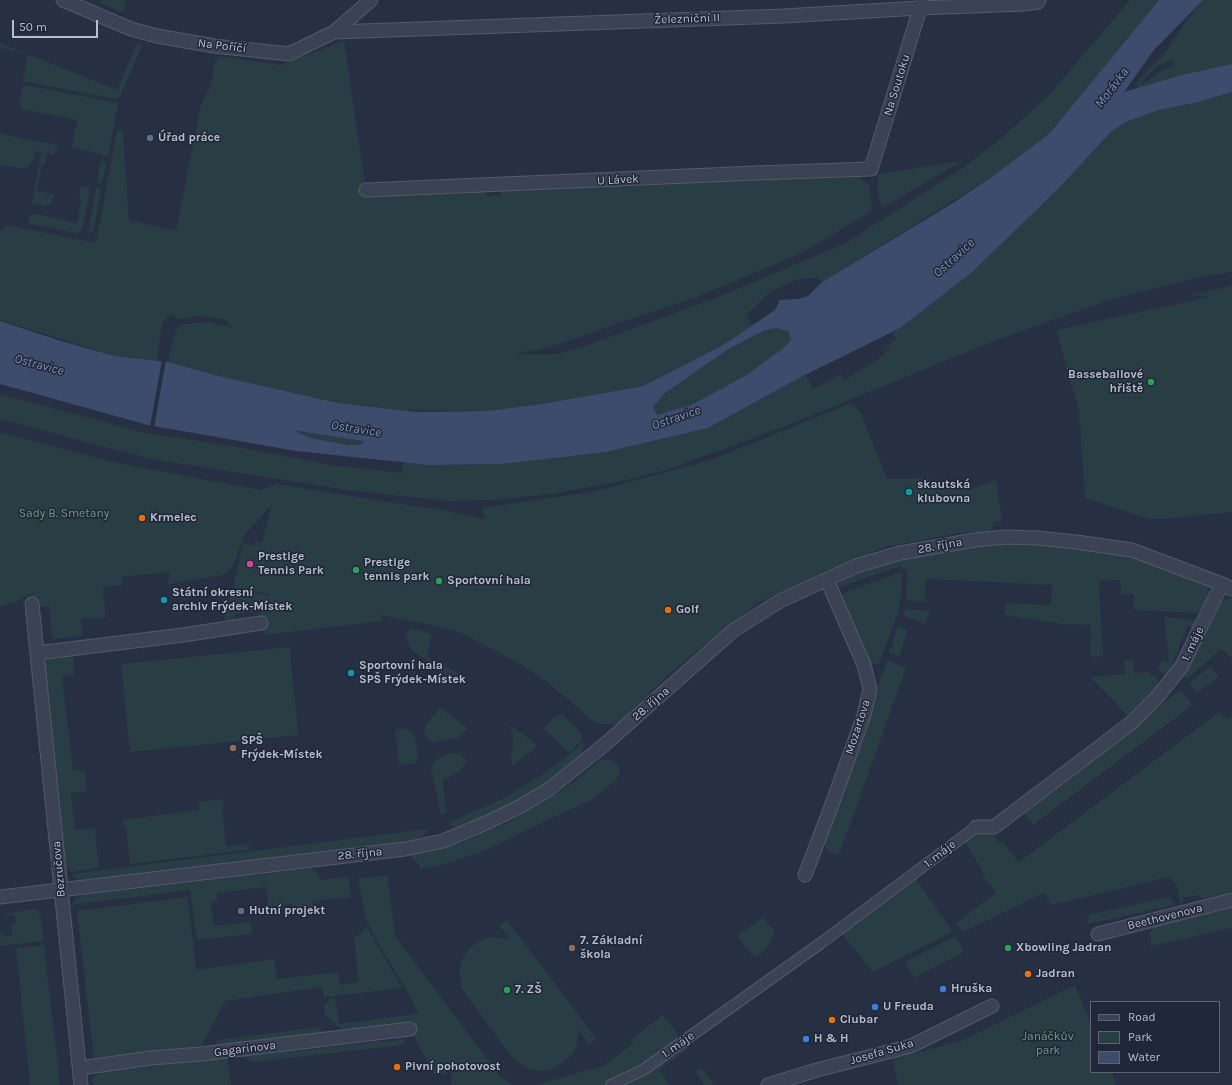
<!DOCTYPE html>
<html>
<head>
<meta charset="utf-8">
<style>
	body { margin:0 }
	#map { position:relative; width:1232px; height:1085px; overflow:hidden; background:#272f43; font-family:Karla,sans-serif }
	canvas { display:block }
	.legend { position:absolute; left:1090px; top:1001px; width:130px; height:72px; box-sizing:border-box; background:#202738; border:1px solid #5d6373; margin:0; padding:5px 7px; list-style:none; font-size:12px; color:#b8becc }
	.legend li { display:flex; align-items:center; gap:8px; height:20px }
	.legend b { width:20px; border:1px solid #5d6373 }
	.scale { position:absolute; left:12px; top:20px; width:86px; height:18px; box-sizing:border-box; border:2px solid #b8becc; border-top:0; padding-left:5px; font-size:12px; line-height:14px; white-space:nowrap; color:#b8becc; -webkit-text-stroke:3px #202738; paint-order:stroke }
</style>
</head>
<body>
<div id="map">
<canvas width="1232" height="1085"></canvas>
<ul class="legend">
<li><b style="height:5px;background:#3b4253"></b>Road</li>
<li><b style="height:11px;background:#293d44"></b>Park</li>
<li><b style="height:11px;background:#3d4b6c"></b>Water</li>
</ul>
<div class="scale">50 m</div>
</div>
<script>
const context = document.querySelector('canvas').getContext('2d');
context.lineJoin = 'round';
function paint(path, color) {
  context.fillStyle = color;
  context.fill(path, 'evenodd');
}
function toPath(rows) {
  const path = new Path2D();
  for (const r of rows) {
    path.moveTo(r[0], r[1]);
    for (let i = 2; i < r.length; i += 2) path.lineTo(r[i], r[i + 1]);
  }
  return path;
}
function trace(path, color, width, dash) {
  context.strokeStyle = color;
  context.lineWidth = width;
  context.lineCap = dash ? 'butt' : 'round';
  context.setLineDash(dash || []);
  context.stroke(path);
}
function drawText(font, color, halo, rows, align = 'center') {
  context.font = font + ' Karla,sans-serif';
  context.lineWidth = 3;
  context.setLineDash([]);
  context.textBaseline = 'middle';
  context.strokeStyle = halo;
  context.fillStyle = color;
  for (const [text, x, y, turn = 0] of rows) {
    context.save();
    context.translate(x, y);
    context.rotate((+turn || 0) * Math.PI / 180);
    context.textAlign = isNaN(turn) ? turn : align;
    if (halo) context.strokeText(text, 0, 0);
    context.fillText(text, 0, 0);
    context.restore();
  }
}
const green = toPath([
	[100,0,125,0,123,12,100,3,101,1],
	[1130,0,1159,0,1049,134,990,178,822,282,818,278,798,279,770,292,747,314,751,326,723,345,643,386,542,404,486,411,401,410,338,403,219,376,168,362,173,341,177,329,184,324,208,322,233,328,224,319,198,316,179,319,170,314,162,324,157,361,115,356,0,320,0,231,6,225,96,243,117,130,123,131,129,220,176,231,201,105,210,86,215,62,219,56,280,65,344,41,365,184,365,193,483,188,488,196,500,195,502,191,506,187,763,175,768,179,860,177,869,185,872,211,800,254,699,296,616,324,572,340,546,348,514,354,556,354,585,346,713,299,844,244,964,167,998,141,1050,94],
	[1203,0,1232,0,1232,64,1181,75,1153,83,1145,87,1138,88,1136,83,1166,51,1193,12],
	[1171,60,1175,65,1159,72,1143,84,1141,82,1157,66],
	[0,43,117,90,137,43,142,44,142,47,120,96,118,98,115,99,23,81,28,54,0,48],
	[25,85,118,103,109,153,107,155,102,156,102,154,72,148,77,120,20,109,21,104,19,103,22,88],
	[1232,92,1232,272,1201,277,1126,295,1095,305,994,341,783,427,669,469,617,482,551,494,497,500,448,501,347,490,151,459,0,419,0,394,146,433,231,446,332,465,403,473,401,468,405,462,429,465,502,464,606,452,708,428,806,375,813,389,841,374,844,380,881,357,889,348,878,352,897,339,892,333,900,328,970,274,1096,149,1111,132,1126,122,1159,110,1199,102],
	[0,134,57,145,55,154,47,153,45,165,42,165,37,191,55,194,51,204,43,206,32,203,41,152,35,151,33,160,30,165,25,168,19,168,0,165],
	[101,160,103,161,106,165,103,180,100,183,97,183],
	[962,161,882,208,878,195,878,174],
	[81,186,90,188,83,227,81,231,76,233,28,223,29,216,38,214,77,223,81,200,79,199],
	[96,188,100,189,101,192,94,228,93,231,88,235],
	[1232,286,1232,512,1164,519,1149,519,1085,498,1079,411,1056,330,1209,297,1190,295],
	[777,328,788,331,792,339,781,350,745,376,691,405,657,415,653,407,665,393,727,350,765,330],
	[851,403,860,411,887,479,927,478,969,490,996,480,1002,521,994,521,993,526,990,532,965,532,885,547,759,602,669,674,617,725,599,724,591,720,569,700,547,682,517,662,459,632,435,626,382,615,382,621,264,635,260,611,234,614,235,620,233,622,227,623,224,618,231,589,267,595,267,594,233,587,243,543,253,546,255,541,262,543,272,503,270,506,244,536,232,569,229,569,223,575,173,583,168,585,170,572,121,577,122,585,103,587,106,618,81,619,83,636,53,639,49,606,39,607,37,600,27,601,35,592,13,603,0,606,0,432,112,462,260,490,277,484,420,507,433,508,485,519,482,508,596,491,711,460],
	[261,413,272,414,308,429,347,425,357,429,366,436,366,440,360,445,349,445,310,438,283,425,267,425,260,421,257,416],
	[1004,543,1073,546,1128,556,1158,565,1204,582,1209,589,1210,594,1204,609,1196,613,1134,610,1134,594,1121,594,1120,580,1099,581,1103,656,1092,657,1090,655,1091,625,1063,624,1006,615,1004,613,1006,603,1051,605,1052,585,926,579,925,602,907,600,906,598,907,571,900,566,837,588,840,582,846,576,896,559,936,550],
	[899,573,902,574,902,588,898,612,880,661,878,664,873,665,870,664,838,595],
	[1229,598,1232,598,1232,658,1221,649,1188,678,1186,678,1182,673,1219,604,1224,600],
	[907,609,929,611,926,623,924,624,904,616,903,611],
	[1165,617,1195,620,1197,621,1194,628,1188,625,1172,664,1173,669,1169,674,1167,674,1161,673,1158,668,1162,661,1169,661,1164,619],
	[898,627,908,630,899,656,889,653],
	[410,628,432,634,427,657,465,676,462,681,446,676,410,648,406,636],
	[290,647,298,735,130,752,121,664],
	[68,653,73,657,74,675,62,677,73,771,85,770,87,791,71,793,75,830,95,828,99,868,71,872,66,865,45,665,46,660,49,657],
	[888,660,906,668,839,855,834,854,826,849,824,837,867,712],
	[1131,660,1134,662,1134,673,1148,672,1158,680,1159,684,1158,688,1129,717,1091,678,1092,677,1125,674,1124,661],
	[1211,666,1219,677,1197,693,1189,683],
	[1181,690,1193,705,1033,825,1025,814,1024,811,1154,707,1160,705],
	[440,708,468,728,459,738,432,743,427,738,424,733,425,726],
	[1219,712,1227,720,1232,716,1232,892,1201,899,1200,895,1183,898,1184,902,1180,904,1177,886,1169,877,1051,905,1044,893,963,932,956,923,996,893,983,876,983,872,965,842,978,831,990,830,1000,844,1003,842,1019,862],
	[562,714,581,732,582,740,569,753,554,738,543,729,555,716],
	[507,723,523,734,536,745,536,748,511,766,513,736,511,728],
	[403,728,410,731,415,738,418,755,415,764,399,765,395,730],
	[584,742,581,756,553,779,529,796,464,827,456,827,448,823,506,797,540,776,563,760],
	[450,753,460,754,467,761,459,772,443,780,446,813,441,815,431,768,435,761,442,756],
	[601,759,613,760,618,766,620,774,614,782,589,801,537,825,484,851,442,865,421,869,419,865,410,855,462,842,509,822,542,803,574,782],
	[223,799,224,807,222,807,226,846,249,844,249,850,130,864,126,825,122,825,122,820,199,810,199,802],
	[428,829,425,833,416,840,82,881,77,879,71,874],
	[311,868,319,875,321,880,348,877,351,897,313,901,314,913,294,915,292,904,268,907,266,887,217,893,217,901,211,902,214,926,251,922,252,934,197,940,190,890,71,905,75,900,82,895],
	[387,875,395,936,500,1076,512,1085,451,1085,451,1079,453,1078,446,1067,444,1068,447,1074,435,1075,410,1029,345,1031,336,1025,325,1014,324,1009,325,1005,331,999,335,998,339,1024,418,1014,410,996,375,938,366,919,358,879],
	[913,875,953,932,873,972,838,929],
	[188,897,196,970,274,959,277,979,338,972,340,985,359,982,354,939,367,927,402,988,324,997,322,987,225,1001,202,1046,94,1058,77,911],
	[1167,897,1170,897,1172,900,1174,905,1088,924,1087,919,1090,915],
	[1232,908,1232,928,1151,946,1150,933,1153,928,1158,926],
	[36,909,40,915,44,941,0,946,0,934,3,934,6,937,10,936,12,933,11,925,16,922,15,917,12,915,6,916,6,913],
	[763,917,775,933,767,948,755,958,737,936],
	[507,920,596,1038,589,1044,578,1030,577,1045,573,1053,567,1060,552,1069,543,1071,534,1070,525,1067,518,1062,511,1056,462,989,460,980,459,971,461,962,465,954,471,947,478,942,486,938,495,937,509,939,499,925],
	[956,936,964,952,914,978,905,962],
	[44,945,60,1085,30,1085,16,948],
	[1075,985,1091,1024,1091,1072,1111,1072,1117,1085,898,1085,893,1059,961,1041],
	[663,1015,689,1048,659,1070,670,1085,535,1085,603,1066,634,1043,631,1039],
	[318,1027,322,1030,321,1034,218,1047,215,1044,217,1040],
	[405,1039,402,1045,255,1062,248,1060,245,1056],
	[227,1057,231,1085,93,1085,92,1078,101,1072],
	[702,1068,711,1080,714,1085,703,1085,704,1084,696,1072]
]);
const water = toPath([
	[1159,0,1203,0,1154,50,1124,92,1181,75,1232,64,1232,92,1199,102,1159,110,1126,122,1111,132,1057,190,970,274,900,328,803,376,708,428,606,452,502,464,429,465,296,451,148,425,0,384,0,321,61,341,115,356,168,362,219,376,338,403,417,412,486,411,542,404,643,386,723,345,775,310,780,300,798,299,808,296,822,282,953,203,990,178,1049,134],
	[777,328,788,331,791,340,781,350,745,376,691,405,657,415,653,407,665,393,727,350,765,330],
	[261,413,272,414,308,429,347,425,357,429,366,436,366,440,360,445,349,445,310,438,283,425,267,425,260,421,257,416]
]);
const pier = toPath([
	[162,360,166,360,154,428,150,427]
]);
const river = toPath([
	[232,410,387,434]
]);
const pedestrian = toPath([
	[611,1085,643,1070,821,943,976,827]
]);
const minor = toPath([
	[63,0,131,29,157,36,214,46,289,54,334,32,371,0],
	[334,32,784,16,920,8,1024,4,1038,2,1039,0],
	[366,190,756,173,871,169,922,2],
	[32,604,81,1085],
	[37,653,183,635,261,623],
	[976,827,994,827,1131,723,1158,696,1182,666,1199,630,1222,584],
	[805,875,831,807,864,715,870,689,864,665,827,580],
	[0,897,405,849,443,841,486,823,521,806,548,790,603,746,734,630,780,601,856,566,900,553,975,540,1005,537,1037,538,1076,542,1132,550,1222,584,1232,589],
	[1098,934,1232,900],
	[80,1068,151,1058,201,1054,410,1029],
	[768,1085,817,1070,911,1046,992,1006]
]);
const markers = [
	[150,138,4,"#5c6f8a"],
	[1151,382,4,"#2e9e5b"],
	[909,492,4,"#0f9aa8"],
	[142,518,4,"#e8710a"],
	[250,564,4,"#d1479c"],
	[356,570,4,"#2e9e5b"],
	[439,581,4,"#2e9e5b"],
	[164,600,4,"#0f9aa8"],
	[668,610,4,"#e8710a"],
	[351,673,4,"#0f9aa8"],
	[233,748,4,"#8d6e63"],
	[241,911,4,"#5c6f8a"],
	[572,948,4,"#8d6e63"],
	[1008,948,4,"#2e9e5b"],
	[1028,974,4,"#e8710a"],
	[943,989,4,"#3f7fe0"],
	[507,990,4,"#2e9e5b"],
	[875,1007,4,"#3f7fe0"],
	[832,1020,4,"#e8710a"],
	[806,1039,4,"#3f7fe0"],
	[397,1067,4,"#e8710a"]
];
const streetNames = [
	["Železniční II",687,19,-2],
	["Na Poříčí",222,46,7],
	["Na Soutoku",897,85,-73],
	["U Lávek",618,180,-3],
	["28. října",940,546,-10],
	["1. máje",1193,644,-65],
	["28. října",651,704,-41],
	["Mozartova",858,727,-72],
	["28. října",360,854,-6],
	["1. máje",940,854,-38],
	["Bezručova",59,869,-95],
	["Beethovenova",1165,917,-14],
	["1. máje",678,1045,-35],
	["Gagarinova",245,1049,-7],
	["Josefa Suka",882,1052,-16]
];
const poiNames = [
	["Úřad práce",158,138],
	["Basseballové",1143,375,"right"],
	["hřiště",1143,389,"right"],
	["skautská",917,485],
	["klubovna",917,499],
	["Krmelec",150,518],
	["Prestige",258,557],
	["Tennis Park",258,571],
	["Prestige",364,563],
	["tennis park",364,577],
	["Sportovní hala",447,581],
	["Státní okresní",172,593],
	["archiv Frýdek-Místek",172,607],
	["Golf",676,610],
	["Sportovní hala",359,666],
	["SPŠ Frýdek-Místek",359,680],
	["SPŠ",241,741],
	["Frýdek-Místek",241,755],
	["Hutní projekt",249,911],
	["7. Základní",580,941],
	["škola",580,955],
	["Xbowling Jadran",1016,948],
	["Jadran",1036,974],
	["Hruška",951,989],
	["7. ZŠ",515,990],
	["U Freuda",883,1007],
	["Clubar",840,1020],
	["H & H",814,1039],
	["Pivní pohotovost",405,1067]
];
const parkNames = [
	["Sady B. Smetany",64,514],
	["Janáčkův",1048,1037],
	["park",1048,1051]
];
const waterNames = [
	["Morávka",1112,88,-53],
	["Ostravice",954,258,-42],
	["Ostravice",39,365,15],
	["Ostravice",676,418,-19],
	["Ostravice",356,429,9]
];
paint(green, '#293d44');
paint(water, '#3d4b6c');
paint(pier, '#272f43');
trace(river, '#3d4b6c', 21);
trace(pedestrian, '#535a6a', 12);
trace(minor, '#535a6a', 15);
trace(pedestrian, '#3b4253', 10);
trace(minor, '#3b4253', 13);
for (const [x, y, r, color] of markers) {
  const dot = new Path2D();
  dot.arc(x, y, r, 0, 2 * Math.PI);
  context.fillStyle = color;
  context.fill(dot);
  trace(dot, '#202738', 1.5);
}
drawText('12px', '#b8becc', '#202738', streetNames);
drawText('bold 12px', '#b8becc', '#202738', poiNames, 'left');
drawText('12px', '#6f9d80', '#202738', parkNames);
drawText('italic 13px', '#808fb3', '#202738', waterNames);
</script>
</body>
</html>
